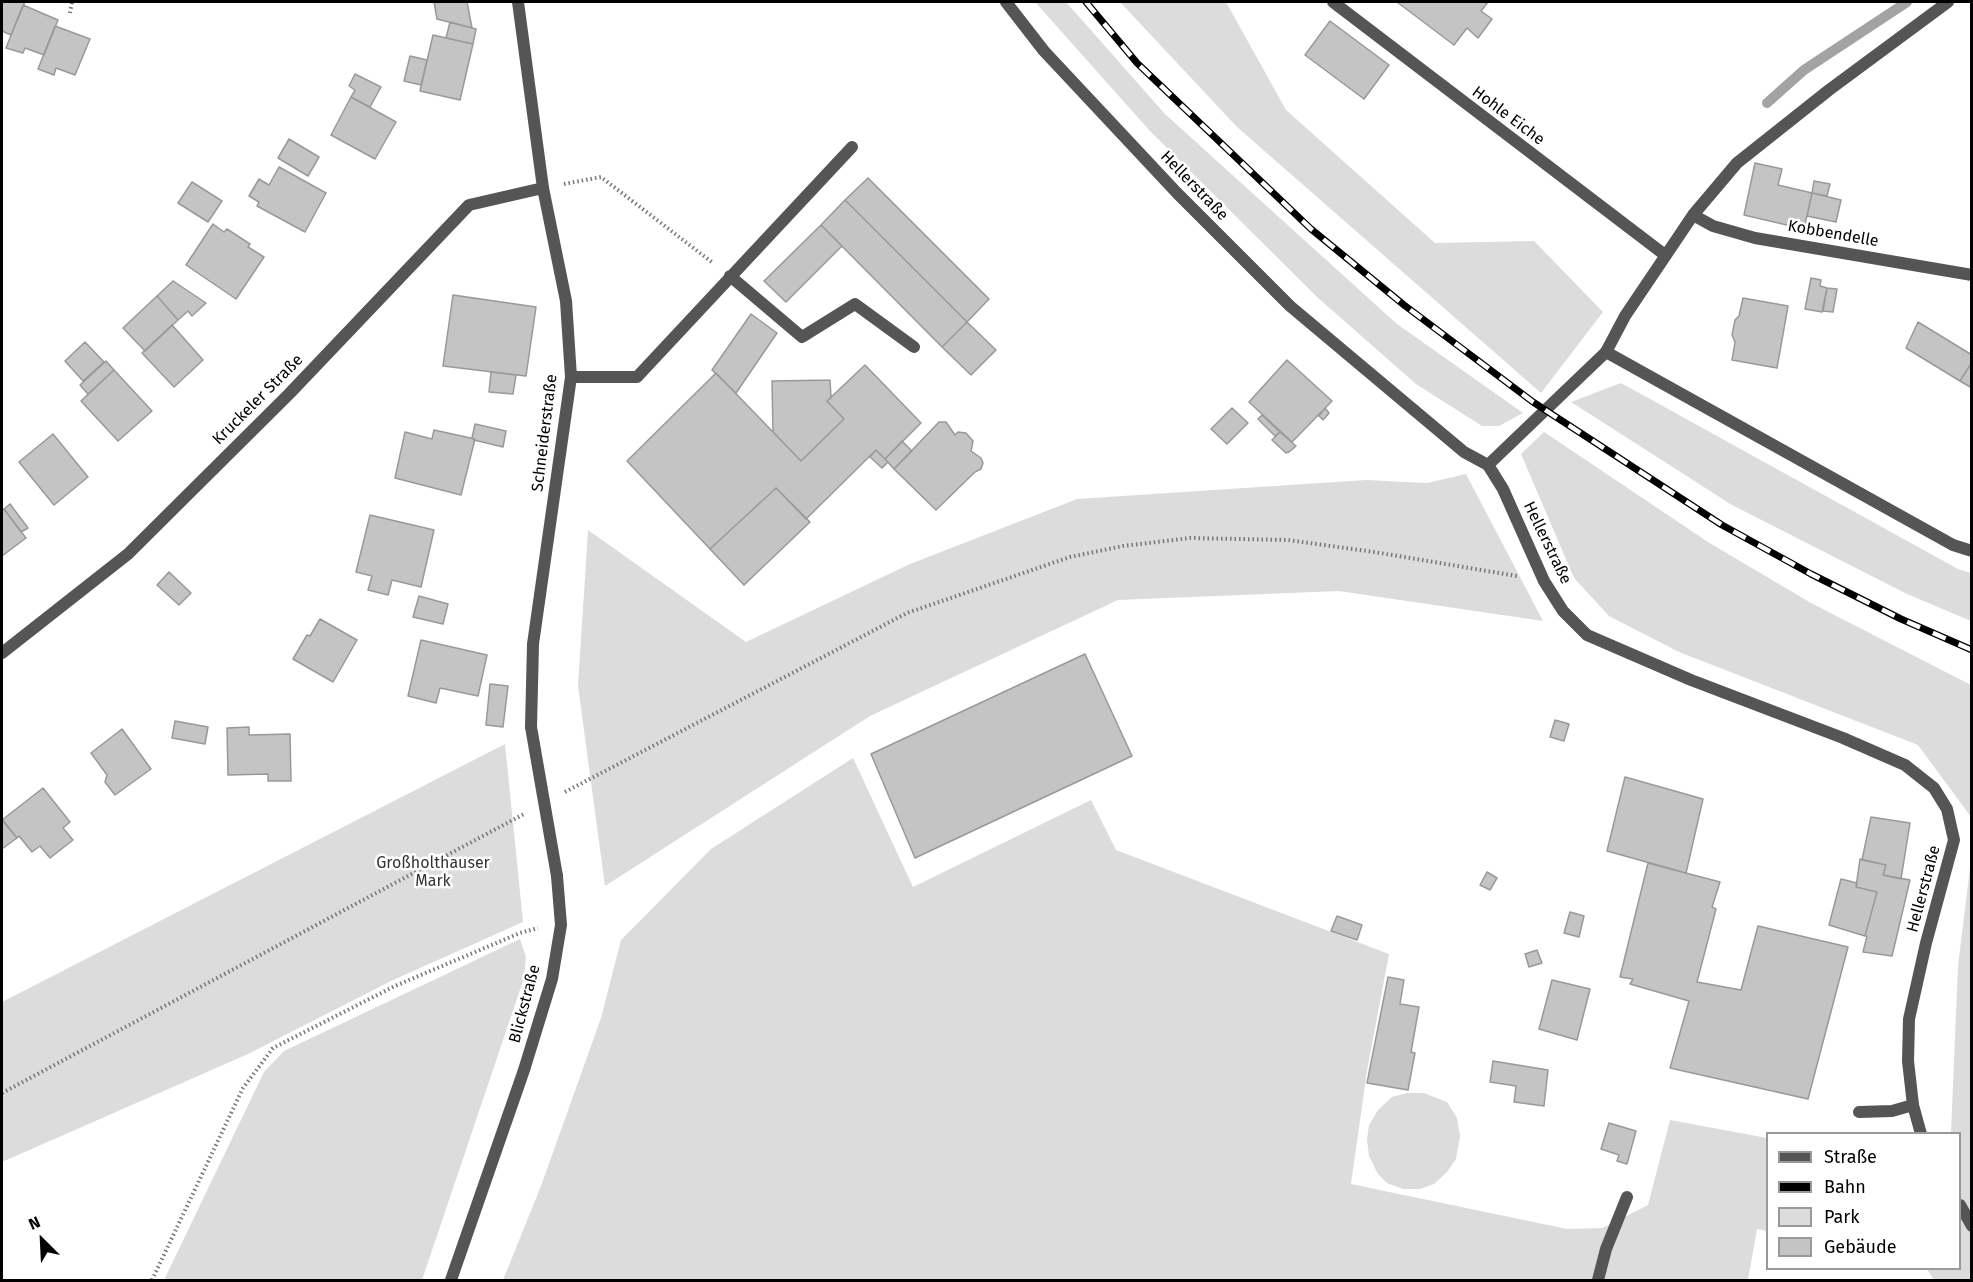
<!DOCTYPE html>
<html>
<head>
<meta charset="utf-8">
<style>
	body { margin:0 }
	#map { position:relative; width:1973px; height:1282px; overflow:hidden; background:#fff; font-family:"Fira Sans",sans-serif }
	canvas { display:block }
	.frame { position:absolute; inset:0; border:3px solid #000; pointer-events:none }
	.legend { position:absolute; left:1766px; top:1132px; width:195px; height:138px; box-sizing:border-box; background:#fff; border:2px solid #999; margin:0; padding:8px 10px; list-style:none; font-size:18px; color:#000 }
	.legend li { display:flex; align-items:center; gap:12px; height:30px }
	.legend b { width:30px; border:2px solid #999 }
	.north { position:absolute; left:12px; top:1210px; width:60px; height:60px; -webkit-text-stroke:4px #fff; paint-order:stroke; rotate:336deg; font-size:16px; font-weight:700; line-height:24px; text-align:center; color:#000 }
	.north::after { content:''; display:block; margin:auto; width:21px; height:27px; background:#000; clip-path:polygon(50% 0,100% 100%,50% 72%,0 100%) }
</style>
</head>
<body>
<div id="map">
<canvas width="1973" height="1282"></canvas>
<div class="frame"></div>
<ul class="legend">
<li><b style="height:8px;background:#555"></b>Straße</li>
<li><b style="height:8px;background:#000"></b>Bahn</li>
<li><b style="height:16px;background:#dcdcdc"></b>Park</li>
<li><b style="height:16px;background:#c4c4c4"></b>Gebäude</li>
</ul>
<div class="north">N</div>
</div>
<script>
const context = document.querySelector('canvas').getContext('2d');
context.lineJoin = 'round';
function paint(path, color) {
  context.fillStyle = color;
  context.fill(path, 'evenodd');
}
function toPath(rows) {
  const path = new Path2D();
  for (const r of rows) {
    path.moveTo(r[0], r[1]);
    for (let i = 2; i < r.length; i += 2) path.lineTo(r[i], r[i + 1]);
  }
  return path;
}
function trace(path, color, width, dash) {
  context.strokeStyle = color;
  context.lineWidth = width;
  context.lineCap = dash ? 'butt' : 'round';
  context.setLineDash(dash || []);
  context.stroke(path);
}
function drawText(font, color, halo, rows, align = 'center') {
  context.font = font + ' "Fira Sans",sans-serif';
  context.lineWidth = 5;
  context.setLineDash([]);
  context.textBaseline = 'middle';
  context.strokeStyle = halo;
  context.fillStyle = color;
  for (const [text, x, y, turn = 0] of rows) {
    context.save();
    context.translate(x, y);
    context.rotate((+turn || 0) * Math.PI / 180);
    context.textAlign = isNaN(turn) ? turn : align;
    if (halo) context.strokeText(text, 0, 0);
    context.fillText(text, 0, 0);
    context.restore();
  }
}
const green = toPath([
	[1035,2,1066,2,1165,114,1397,324,1523,413,1499,426,1482,426,1416,384,1317,297,1150,131],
	[1120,2,1226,2,1286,110,1435,243,1534,241,1603,312,1541,393,1237,127],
	[1621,383,1958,569,1971,573,1971,621,1907,594,1732,505,1571,402],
	[1544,432,1708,542,1811,603,1971,685,1971,817,1918,745,1679,652,1609,616,1574,578,1521,454],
	[1466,474,1543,621,1339,591,1118,600,870,716,605,886,578,686,588,530,746,642,910,564,1077,499,1366,480,1427,483],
	[505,744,523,922,391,981,248,1054,2,1162,2,1002],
	[853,758,913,887,1091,800,1116,850,1389,954,1367,1071,1351,1184,1567,1229,1603,1228,1648,1205,1670,1120,1767,1138,1767,1231,1757,1229,1748,1280,503,1280,541,1186,601,1018,621,940,711,849],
	[1971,860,1971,1280,1934,1280,1927,1269,1960,1268,1960,1134,1951,1133,1958,966],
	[520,939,526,957,524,978,422,1280,164,1280,264,1072,284,1051],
	[1407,1093,1424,1093,1447,1102,1457,1118,1460,1136,1456,1159,1447,1172,1434,1184,1420,1189,1403,1189,1387,1183,1378,1174,1369,1156,1367,1139,1369,1125,1378,1110,1392,1097]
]);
const stream = toPath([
	[1767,103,1804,70,1907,2]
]);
const building = toPath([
	[2,2,25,2,11,35,2,31,2,2],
	[434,2,467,2,472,28,437,19,434,2],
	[1397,2,1488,2,1481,11,1492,19,1478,38,1467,28,1454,45,1397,2],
	[23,5,58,20,44,55,25,48,23,53,6,48,23,5],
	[1330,21,1389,65,1364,99,1305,55,1330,21],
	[450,22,476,29,473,44,446,38,450,22],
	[55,26,90,39,75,75,56,68,54,75,38,69,55,26],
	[433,35,473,44,460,100,420,91,433,35],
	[410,56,427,60,421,85,404,81,410,56],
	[355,74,381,87,370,107,351,97,355,90,349,86,355,74],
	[351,97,396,122,375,159,331,135,351,97],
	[289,139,319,157,308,176,278,158,289,139],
	[1755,163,1782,169,1778,185,1812,193,1804,229,1744,215,1755,163],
	[279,167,326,193,305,232,257,206,259,202,249,196,259,179,269,185,279,167],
	[868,178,989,299,967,322,845,200,868,178],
	[1814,181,1830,184,1827,196,1812,193,1814,181],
	[192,182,222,201,208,222,178,203,192,182],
	[1812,193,1841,200,1836,222,1807,216,1812,193],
	[845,200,967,322,942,347,821,225,845,200],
	[213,224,224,232,227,229,250,244,248,247,264,257,236,299,186,265,213,224],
	[821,225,842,246,786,302,764,281,821,225],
	[1811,278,1821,280,1820,286,1827,288,1822,312,1805,309,1811,278],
	[173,281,206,303,192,316,188,311,178,320,157,296,173,281],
	[1827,288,1837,289,1833,312,1823,311,1827,288],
	[453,295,536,307,526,376,443,366,453,295],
	[157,296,178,320,145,351,123,328,157,296],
	[1743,298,1788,306,1777,368,1732,360,1735,342,1732,335,1735,320,1739,316,1743,298],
	[751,314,777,333,736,393,712,370,751,314],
	[967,322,996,350,971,375,942,347,967,322],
	[1918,322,1972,355,1972,362,1960,381,1906,348,1918,322],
	[172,325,203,360,174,387,142,353,172,325],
	[85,342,104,362,83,381,65,361,85,342],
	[1287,360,1332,401,1292,442,1249,402,1287,360],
	[106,361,114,370,88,394,80,385,106,361],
	[1972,362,1972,388,1960,381,1972,362],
	[865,365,921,423,885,459,876,450,806,519,776,488,710,549,627,461,716,373,801,461,844,419,827,401,865,365],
	[114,370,152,411,118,441,81,401,114,370],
	[491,372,516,375,513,394,489,392,491,372],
	[830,380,831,398,827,401,844,419,801,461,773,432,772,381,830,380],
	[1232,408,1248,423,1227,444,1211,429,1232,408],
	[1325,408,1329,413,1323,420,1319,416,1325,408],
	[1262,415,1280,432,1275,436,1258,419,1262,415],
	[939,422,946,422,955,435,958,432,966,433,973,441,971,451,981,458,983,463,981,469,975,472,936,510,894,469,939,422],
	[475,424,506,431,503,447,474,440,472,438,475,424],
	[434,430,475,439,461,495,395,478,405,432,432,439,434,430],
	[1280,432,1296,446,1289,452,1286,453,1272,440,1280,432],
	[53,434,88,477,54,505,19,462,53,434],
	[902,441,912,451,894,469,885,459,902,441],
	[876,450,888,462,882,468,870,457,876,450],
	[776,488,810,522,744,585,710,549,776,488],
	[10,504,28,528,21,532,4,509,10,504],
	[4,509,26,538,2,556,2,510,4,509],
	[370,515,434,530,421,587,392,580,388,595,368,590,372,576,356,572,370,515],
	[169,572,191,593,179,605,157,585,169,572],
	[419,596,448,604,443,624,413,617,419,596],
	[320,619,357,640,333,682,293,659,307,635,310,636,320,619],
	[421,640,487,655,478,696,440,688,436,703,408,696,421,640],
	[1085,654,1132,756,915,858,871,754,1085,654],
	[490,684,508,686,503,727,486,725,490,684],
	[1555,720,1569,724,1564,741,1550,737,1555,720],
	[175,721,208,727,205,744,172,738,175,721],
	[249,727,249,735,290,734,291,781,268,781,268,774,228,775,227,728,249,727],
	[122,729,151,769,115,795,105,782,107,775,91,753,122,729],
	[1625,777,1703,799,1686,873,1607,851,1625,777],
	[43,788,70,822,63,828,73,840,50,858,40,846,32,852,19,836,17,838,2,820,43,788],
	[1871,817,1910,823,1901,879,1883,875,1886,865,1862,860,1871,817],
	[2,819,17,838,2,849,2,819],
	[1860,859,1886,865,1883,875,1910,880,1892,956,1863,952,1867,936,1865,936,1877,892,1856,887,1860,859],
	[1648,863,1720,882,1712,907,1716,909,1697,982,1741,990,1758,926,1848,947,1808,1099,1670,1068,1689,1001,1630,984,1633,979,1620,977,1648,863],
	[1487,872,1497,878,1490,890,1480,885,1487,872],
	[1841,879,1857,883,1856,887,1877,892,1865,936,1829,925,1841,879],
	[1570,912,1584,916,1579,937,1564,933,1570,912],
	[1337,916,1362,925,1357,940,1331,931,1337,916],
	[1537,950,1542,963,1529,967,1525,954,1537,950],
	[1388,977,1404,980,1400,1004,1419,1007,1411,1052,1415,1053,1408,1090,1367,1083,1388,977],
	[1552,980,1590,989,1577,1040,1539,1029,1552,980],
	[1493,1061,1548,1070,1544,1106,1514,1102,1516,1086,1490,1082,1493,1061],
	[1609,1123,1636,1131,1627,1164,1617,1161,1619,1155,1601,1149,1609,1123]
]);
const path = toPath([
	[70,13,72,2],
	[564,184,601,177,713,263],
	[565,792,907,613,1070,557,1123,546,1190,538,1288,540,1374,552,1517,576],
	[2,1093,524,814],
	[152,1280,243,1088,273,1048,395,986,520,933,538,928]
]);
const lane = toPath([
	[730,276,802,337,855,304,914,347],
	[1606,352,1953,545,1972,551],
	[571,377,637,377,852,147],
	[1859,1112,1892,1111,1913,1105],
	[1598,1280,1606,1249,1627,1197]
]);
const street = toPath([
	[518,2,543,188,566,301,571,377,533,644,531,727],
	[1006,2,1044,51,1177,193,1290,306,1464,452,1488,465,1503,489,1544,581,1563,611,1587,635,1691,680,1843,738,1905,765,1934,788,1947,809,1954,840,1926,943,1909,1019,1908,1061,1913,1105,1921,1134],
	[1333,2,1665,255],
	[1693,215,1713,226,1755,238,1972,275],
	[1488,465,1606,352,1625,316,1693,215,1737,163,1829,90,1948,2],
	[2,653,128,554,289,394,469,205,543,188],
	[1960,1205,1972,1226],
	[451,1280,524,1070,552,979,561,925,557,876]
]);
const rail = toPath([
	[1086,2,1137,63,1311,229,1404,305,1533,402,1722,525,1811,574,1901,619,1972,650]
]);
const streetBridge = toPath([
	[531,727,557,876]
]);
const streetNames = [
	["Hohle Eiche",1508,116,37],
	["Hellerstraße",1194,186,46],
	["Kobbendelle",1833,234,10],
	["Kruckeler Straße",258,400,-45],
	["Schneiderstraße",545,433,-83],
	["Hellerstraße",1547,543,64],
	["Hellerstraße",1924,889,-75],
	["Blickstraße",525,1004,-75]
];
const parkNames = [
	["Großholthauser",433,864],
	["Mark",433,882]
];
paint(green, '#dcdcdc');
trace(stream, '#a3a3a3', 10);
paint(building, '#c4c4c4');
trace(building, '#999', 1.5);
trace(path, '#777', 4, [1.5, 3]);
trace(lane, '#555', 12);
trace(street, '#555', 12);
trace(rail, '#000', 7);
trace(rail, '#fff', 4.5, [14]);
trace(streetBridge, '#555', 12);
drawText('16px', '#000', '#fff', streetNames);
drawText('16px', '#333', '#fff', parkNames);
</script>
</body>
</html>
